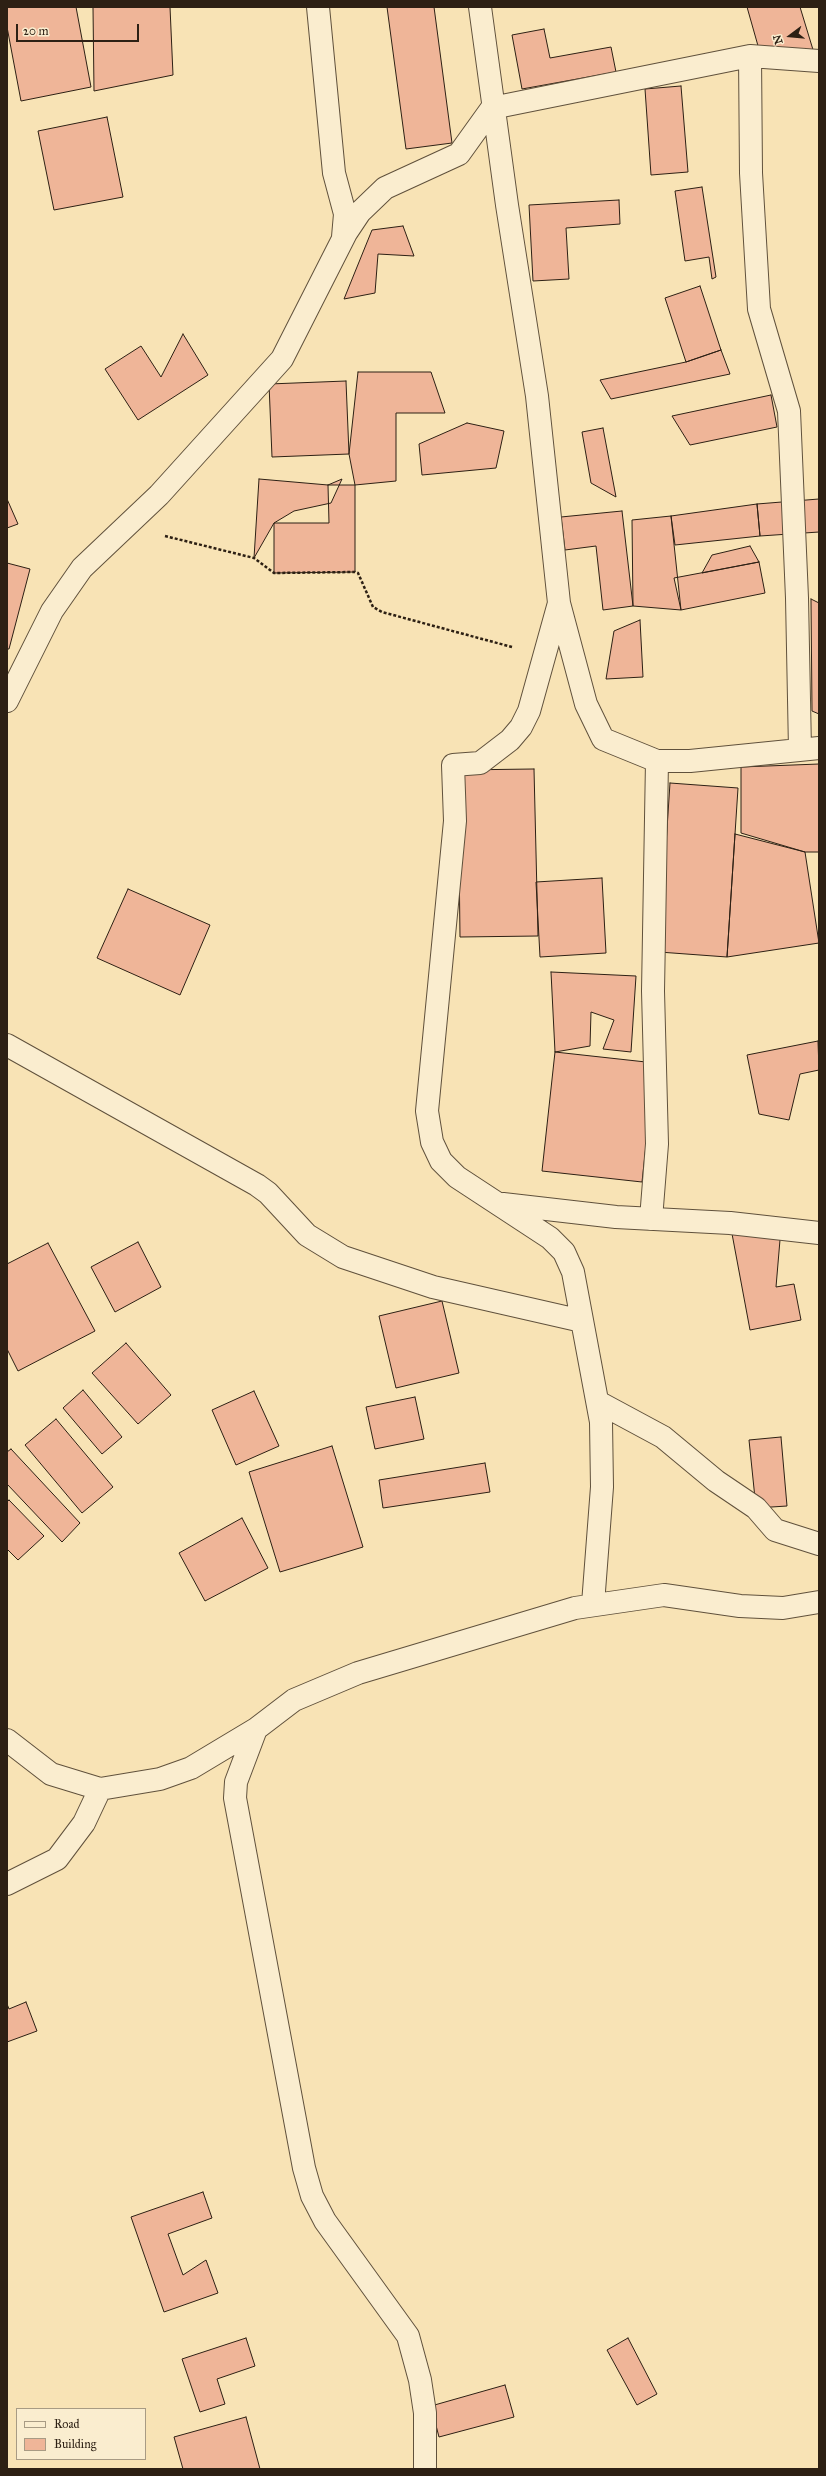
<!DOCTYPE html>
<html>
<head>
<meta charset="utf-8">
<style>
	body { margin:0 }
	#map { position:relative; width:826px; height:2476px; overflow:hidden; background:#f8e3b5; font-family:"IM FELL Great Primer",serif }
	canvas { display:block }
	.frame { position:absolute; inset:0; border:8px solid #2d2014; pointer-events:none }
	.legend { position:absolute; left:16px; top:2408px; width:130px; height:52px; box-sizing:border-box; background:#faedcf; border:1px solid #a89b84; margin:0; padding:5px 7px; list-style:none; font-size:12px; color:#2d2014 }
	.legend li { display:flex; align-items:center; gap:8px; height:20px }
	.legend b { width:20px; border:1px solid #a89b84 }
	.north { position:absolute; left:770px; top:16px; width:40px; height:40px; -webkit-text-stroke:3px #faedcf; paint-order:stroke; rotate:254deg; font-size:11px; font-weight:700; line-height:16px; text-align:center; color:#2d2014 }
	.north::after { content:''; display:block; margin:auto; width:14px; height:18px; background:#2d2014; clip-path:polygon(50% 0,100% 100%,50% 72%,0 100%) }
	.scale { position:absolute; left:16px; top:24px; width:123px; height:18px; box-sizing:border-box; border:2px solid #2d2014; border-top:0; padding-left:5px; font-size:12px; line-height:14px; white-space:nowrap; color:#2d2014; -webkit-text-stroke:3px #faedcf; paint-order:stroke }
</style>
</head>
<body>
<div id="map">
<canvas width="826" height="2476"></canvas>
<div class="frame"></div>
<ul class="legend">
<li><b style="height:5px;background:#faedcf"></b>Road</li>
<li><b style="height:11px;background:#efb598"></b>Building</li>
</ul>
<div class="north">N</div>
<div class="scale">20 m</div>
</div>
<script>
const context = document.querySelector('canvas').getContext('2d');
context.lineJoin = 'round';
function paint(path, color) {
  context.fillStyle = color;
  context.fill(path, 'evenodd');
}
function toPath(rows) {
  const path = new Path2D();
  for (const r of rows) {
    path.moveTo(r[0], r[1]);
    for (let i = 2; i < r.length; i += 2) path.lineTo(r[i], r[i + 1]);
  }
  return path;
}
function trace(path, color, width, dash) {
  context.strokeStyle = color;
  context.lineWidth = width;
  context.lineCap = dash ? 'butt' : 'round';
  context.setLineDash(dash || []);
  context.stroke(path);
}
const building = toPath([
	[7,7,76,7,91,87,21,101,7,27,7,7],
	[93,7,170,7,173,75,94,91,93,7],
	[387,7,434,7,452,143,406,149,387,7],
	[747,7,800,7,814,53,764,67,747,7],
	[544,29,550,58,611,47,616,72,522,89,512,35,544,29],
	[681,86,688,172,651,175,645,89,681,86],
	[107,117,123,197,54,210,38,131,107,117],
	[702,187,716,277,712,279,709,257,685,261,675,191,702,187],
	[619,200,620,224,566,228,569,279,533,281,529,205,619,200],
	[403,226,414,256,378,254,375,293,344,299,372,230,403,226],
	[700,286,721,350,686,362,665,298,700,286],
	[183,334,208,375,138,420,105,369,141,346,161,377,183,334],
	[721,350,730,374,611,399,600,380,686,362,721,350],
	[358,372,431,372,445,413,396,413,396,481,355,485,349,454,358,372],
	[346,381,349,454,272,457,269,384,346,381],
	[771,395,777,427,690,445,672,416,771,395],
	[467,423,504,431,496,468,422,475,419,444,467,423],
	[603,428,616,497,591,483,582,432,603,428],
	[259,479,328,485,342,479,331,503,294,511,274,523,254,558,259,479],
	[328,485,355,485,355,572,274,573,274,523,329,523,328,485],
	[7,499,18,524,7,528,7,499],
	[819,499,819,532,760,536,757,504,819,499],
	[757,504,760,536,675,545,671,516,757,504],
	[622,511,633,606,603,610,596,546,565,550,561,517,622,511],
	[671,516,681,610,633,606,632,520,671,516],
	[750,546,759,562,702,573,712,555,750,546],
	[759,562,765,593,681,610,674,578,759,562],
	[7,563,30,569,9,649,7,649,7,563],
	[811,599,819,603,819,714,812,711,811,599],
	[640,620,643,677,606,679,614,631,640,620],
	[819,764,819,852,805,852,741,833,741,767,819,764],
	[534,769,538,936,460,937,458,770,534,769],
	[670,783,738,788,727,957,659,952,670,783],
	[735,834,805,852,819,943,727,957,735,834],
	[602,878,606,953,540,957,536,882,602,878],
	[128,889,210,925,180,995,97,958,128,889],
	[551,972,636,976,631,1052,603,1049,614,1020,591,1012,590,1046,555,1052,551,972],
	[818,1041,819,1070,800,1074,789,1120,759,1114,747,1055,818,1041],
	[555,1052,655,1063,642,1182,542,1171,555,1052],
	[730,1223,781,1228,776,1287,794,1284,801,1320,750,1330,730,1223],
	[138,1242,161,1287,115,1312,91,1267,138,1242],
	[48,1243,95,1331,18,1371,7,1349,7,1264,48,1243],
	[442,1301,459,1373,396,1388,379,1316,442,1301],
	[126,1343,171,1395,138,1424,92,1373,126,1343],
	[83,1390,122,1437,102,1454,63,1408,83,1390],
	[254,1391,279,1446,236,1465,212,1410,254,1391],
	[415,1397,424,1439,375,1449,366,1407,415,1397],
	[56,1419,113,1487,82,1513,25,1445,56,1419],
	[781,1437,787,1506,756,1508,749,1440,781,1437],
	[332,1446,363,1547,280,1572,249,1472,332,1446],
	[11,1449,80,1523,62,1542,7,1484,7,1452,11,1449],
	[485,1463,490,1492,383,1508,379,1480,485,1463],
	[9,1500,44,1536,18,1560,7,1549,7,1502,9,1500],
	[242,1518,268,1568,205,1601,179,1553,242,1518],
	[26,2002,37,2031,7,2042,7,2004,9,2009,26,2002],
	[203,2192,212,2218,168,2234,183,2275,206,2260,218,2293,164,2312,131,2217,203,2192],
	[246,2338,255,2366,217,2379,225,2404,200,2412,182,2359,246,2338],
	[628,2338,657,2394,637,2405,607,2350,628,2338],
	[505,2385,514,2417,439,2437,431,2406,505,2385],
	[246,2417,260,2469,183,2469,174,2437,246,2417]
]);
const path = toPath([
	[165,536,254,558,274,573,355,572,358,573,373,607,382,612,512,647]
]);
const minor = toPath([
	[318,7,334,173,345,214,343,237],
	[480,7,507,205,537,396,559,603,586,704,603,739,657,761,690,761,819,748],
	[750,56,751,173,759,309,789,411,797,598,800,750],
	[559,603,529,711,521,727,510,740,480,763,453,765,455,821,427,1111,432,1142,441,1161,457,1177,550,1238,564,1252,573,1272,601,1422,602,1487,593,1604],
	[7,701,52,611,82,568,159,495,282,359,346,233,360,212,385,188,459,154,492,108,750,56,819,61],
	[7,1045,257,1185,268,1193,307,1235,343,1257,433,1287,582,1321],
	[503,1204,616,1217,730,1223,819,1233],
	[651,1219,657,1144,653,991,657,761],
	[598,1402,663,1437,716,1481,756,1508,775,1530,819,1544],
	[256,1729,236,1782,235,1798,304,2168,312,2196,325,2221,408,2336,420,2380,425,2413,425,2469],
	[7,1740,51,1774,100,1789,160,1779,191,1768,256,1729,294,1700,358,1673,575,1608,664,1595,740,1606,783,1608,819,1602],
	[7,1884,57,1859,84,1823,100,1789]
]);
paint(building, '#efb598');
trace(building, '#2d2014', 1);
trace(minor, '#60513c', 24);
trace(path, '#2d2014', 2.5, [3, 2]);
trace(minor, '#faedcf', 22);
</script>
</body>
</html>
